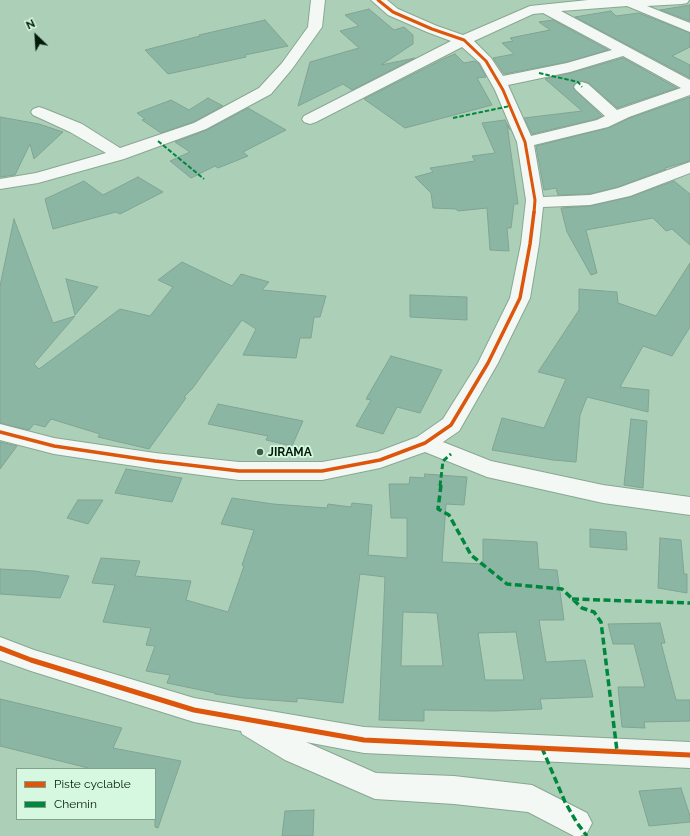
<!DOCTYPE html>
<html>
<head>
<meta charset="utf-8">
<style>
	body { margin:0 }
	#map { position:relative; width:690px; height:836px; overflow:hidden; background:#acd0b7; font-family:Raleway,sans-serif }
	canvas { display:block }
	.legend { position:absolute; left:16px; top:768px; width:140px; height:52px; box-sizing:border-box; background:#d7f8e0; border:1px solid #82a08b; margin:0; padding:5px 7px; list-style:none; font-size:12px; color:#021b0b }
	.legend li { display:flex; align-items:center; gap:8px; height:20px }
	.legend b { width:20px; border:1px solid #82a08b }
	.north { position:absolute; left:16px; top:16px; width:40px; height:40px; -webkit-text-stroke:3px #d7f8e0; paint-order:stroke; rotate:335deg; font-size:11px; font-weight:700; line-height:16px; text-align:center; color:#021b0b }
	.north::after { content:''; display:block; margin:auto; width:14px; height:18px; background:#021b0b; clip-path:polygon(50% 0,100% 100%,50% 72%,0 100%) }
</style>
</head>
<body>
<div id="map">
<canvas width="690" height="836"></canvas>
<ul class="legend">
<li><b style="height:5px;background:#dc560c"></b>Piste cyclable</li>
<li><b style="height:5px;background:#00873e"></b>Chemin</li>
</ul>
<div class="north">N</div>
</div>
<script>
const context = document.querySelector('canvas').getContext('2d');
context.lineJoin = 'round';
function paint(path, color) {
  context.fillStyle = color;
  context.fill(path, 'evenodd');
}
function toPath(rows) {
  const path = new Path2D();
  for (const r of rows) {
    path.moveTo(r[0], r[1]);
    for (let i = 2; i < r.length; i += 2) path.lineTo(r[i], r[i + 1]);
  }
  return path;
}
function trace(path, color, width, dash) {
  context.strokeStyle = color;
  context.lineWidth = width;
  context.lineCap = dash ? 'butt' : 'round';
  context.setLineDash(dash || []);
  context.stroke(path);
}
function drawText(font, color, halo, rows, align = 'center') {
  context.font = font + ' Raleway,sans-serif';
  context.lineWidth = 3.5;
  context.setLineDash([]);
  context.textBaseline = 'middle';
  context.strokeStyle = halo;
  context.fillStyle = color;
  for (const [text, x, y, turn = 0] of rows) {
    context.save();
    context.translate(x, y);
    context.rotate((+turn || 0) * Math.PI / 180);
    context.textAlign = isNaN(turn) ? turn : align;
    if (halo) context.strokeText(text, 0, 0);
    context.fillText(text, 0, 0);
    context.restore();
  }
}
const building = toPath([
	[690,5,690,21,660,10,690,5],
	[369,9,394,30,404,27,413,35,413,44,381,65,415,58,352,90,343,84,298,106,310,62,359,48,340,31,359,26,345,15,369,9],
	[611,11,616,16,639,13,690,33,690,47,672,56,690,65,690,78,575,17,611,11],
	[265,20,288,46,245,55,246,57,168,74,145,50,200,36,199,35,265,20],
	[553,20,608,50,567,62,504,74,493,58,514,54,502,43,513,41,510,38,550,30,539,22,553,20],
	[455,54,464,63,475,61,479,64,486,77,477,78,492,105,405,128,364,99,445,58,455,54],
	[623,58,677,88,617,108,589,83,582,81,575,83,573,88,602,116,596,119,532,134,524,118,582,111,545,79,570,73,623,58],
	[690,97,690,161,665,168,666,169,618,187,590,194,558,195,556,188,544,190,536,146,608,128,630,118,690,97],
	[208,98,223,106,193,122,161,133,142,120,145,119,137,113,171,100,189,110,208,98],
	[248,108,286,130,243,152,248,156,218,168,215,166,191,178,170,161,190,152,175,142,207,130,248,108],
	[0,117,39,124,63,132,34,159,30,144,15,175,0,177,0,117],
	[505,120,510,130,507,124,518,204,514,204,511,228,507,228,509,251,490,250,487,208,458,211,456,209,433,208,431,193,415,177,433,172,430,168,475,161,472,156,495,153,482,123,505,120],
	[138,177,163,192,120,214,116,212,53,229,45,199,84,181,103,195,138,177],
	[674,181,690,194,690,245,672,229,666,231,653,218,586,230,597,273,591,275,567,232,561,208,590,206,630,197,674,181],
	[14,219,53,323,75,316,34,364,39,369,120,309,150,316,173,287,158,280,182,262,232,286,241,274,269,282,262,290,326,296,320,317,314,317,311,338,300,338,296,358,243,355,256,329,242,320,192,389,184,397,186,398,149,449,98,437,100,434,51,419,45,427,34,424,29,430,0,423,0,286,14,219],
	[690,263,690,327,672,356,643,346,620,387,649,390,648,412,587,397,580,415,576,462,553,460,492,450,502,418,544,428,566,379,538,372,579,310,579,289,617,292,618,303,656,316,690,263],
	[66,279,98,287,75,315,66,279],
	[410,295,467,297,467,320,410,317,410,295],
	[391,356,442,370,420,413,397,407,383,434,356,426,371,400,366,399,391,356],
	[218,404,303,421,292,446,266,440,268,436,208,424,218,404],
	[631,419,647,421,643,488,624,485,631,419],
	[0,442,17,446,0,469,0,442],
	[126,469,182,478,172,502,115,493,126,469],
	[425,474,467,477,464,505,446,504,442,562,483,564,483,539,537,542,539,569,557,570,564,620,539,620,546,662,585,660,593,697,540,699,542,709,495,711,424,710,424,721,379,720,385,577,360,574,343,703,297,698,297,702,243,698,215,694,215,693,167,683,170,675,146,671,155,646,146,645,151,628,103,622,115,585,92,583,101,558,140,561,135,576,191,581,186,600,228,612,244,566,242,565,254,530,221,524,232,498,273,504,327,508,328,504,351,507,352,503,372,505,368,555,407,558,407,518,391,518,389,484,409,484,410,477,424,478,425,474],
	[403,612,437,613,443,666,401,666,403,612],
	[516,632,524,680,485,680,478,633,516,632],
	[78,500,103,500,88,524,67,518,78,500],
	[590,529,626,532,627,550,590,547,590,529],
	[660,538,681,540,684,574,687,574,687,593,658,588,660,538],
	[0,569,34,571,69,576,60,598,0,594,0,569],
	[660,623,665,643,661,643,676,700,690,700,690,721,644,722,645,728,622,727,618,687,645,687,634,644,613,644,608,624,660,623],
	[0,699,122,728,113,748,181,761,158,828,155,827,155,769,92,769,0,746,0,699],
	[681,788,690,816,690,822,649,826,639,791,681,788],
	[314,810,313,836,282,836,285,811,314,810]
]);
const minor = toPath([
	[311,0,325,0,322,27,292,69,271,94,206,129,124,159,38,183,0,189,0,179,36,173,106,153,70,132,33,115,31,112,33,109,39,107,45,109,82,124,120,148,194,123,259,88,282,63,308,27,311,0],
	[371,0,387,0,398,9,437,26,463,35,530,6,588,0,689,0,687,3,682,4,647,6,690,23,690,32,627,6,561,11,690,80,690,95,629,117,608,127,534,145,543,197,590,195,618,188,690,162,690,173,630,196,590,205,543,207,539,244,530,298,498,363,459,431,443,442,491,461,603,485,690,497,690,515,603,503,487,477,425,452,380,468,322,480,239,480,155,469,54,454,0,440,0,424,54,438,155,453,239,462,322,462,377,452,417,437,443,419,478,363,510,298,521,244,526,200,517,142,495,90,480,63,462,47,316,122,310,124,304,122,302,119,304,116,451,41,427,32,388,15,371,0],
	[543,13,612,50,567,63,503,76,491,58,474,41,533,14,543,13],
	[623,56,681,88,617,110,588,84,582,82,576,84,574,87,576,90,605,116,597,120,531,136,508,85,570,72,623,56],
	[0,637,34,650,194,698,364,727,690,742,690,768,364,753,306,742,376,773,454,776,532,785,587,813,592,823,587,833,580,836,574,836,528,812,454,804,375,799,285,760,242,734,241,731,194,722,31,671,0,660,0,637]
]);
const quietFar2 = toPath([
	[539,73,578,82,582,87],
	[453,118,510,106],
	[158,141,204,179]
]);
const quietFar1 = toPath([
	[440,486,443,461,451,454]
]);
const quiet = toPath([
	[441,485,438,509,449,515,471,555,507,584,562,589,582,608,594,612,601,622,617,751],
	[572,599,690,603],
	[542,748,565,802,577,823,587,836]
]);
const cyclewayFar2 = toPath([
	[378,0,393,12,432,29,464,40,486,61,503,90,525,142,535,200,534,213]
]);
const cyclewayFar1 = toPath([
	[0,432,54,446,155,461,239,471,322,471,380,460,425,443,451,425,488,363,520,298,530,244,534,212]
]);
const cycleway = toPath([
	[0,648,31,660,194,710,364,740,690,755]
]);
const markers = [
	[260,452,4,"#3d5a47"]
];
const poiNames = [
	["JIRAMA",268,452]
];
paint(building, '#8cb6a4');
trace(building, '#81a393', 1);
trace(minor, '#89a692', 2);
paint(minor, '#f3f8f4');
trace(quietFar2, '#00873e', 2, [4.5, 2]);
trace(quietFar1, '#00873e', 3, [5.5, 3]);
trace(quiet, '#00873e', 3.5, [7, 3.5]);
trace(cyclewayFar2, '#dc560c', 3);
trace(cyclewayFar1, '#dc560c', 3.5);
trace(cycleway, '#dc560c', 5);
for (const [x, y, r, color] of markers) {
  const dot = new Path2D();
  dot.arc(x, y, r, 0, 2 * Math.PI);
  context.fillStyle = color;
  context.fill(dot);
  trace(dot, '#d7f8e0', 1.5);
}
drawText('bold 12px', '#021b0b', '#d7f8e0', poiNames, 'left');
</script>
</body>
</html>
